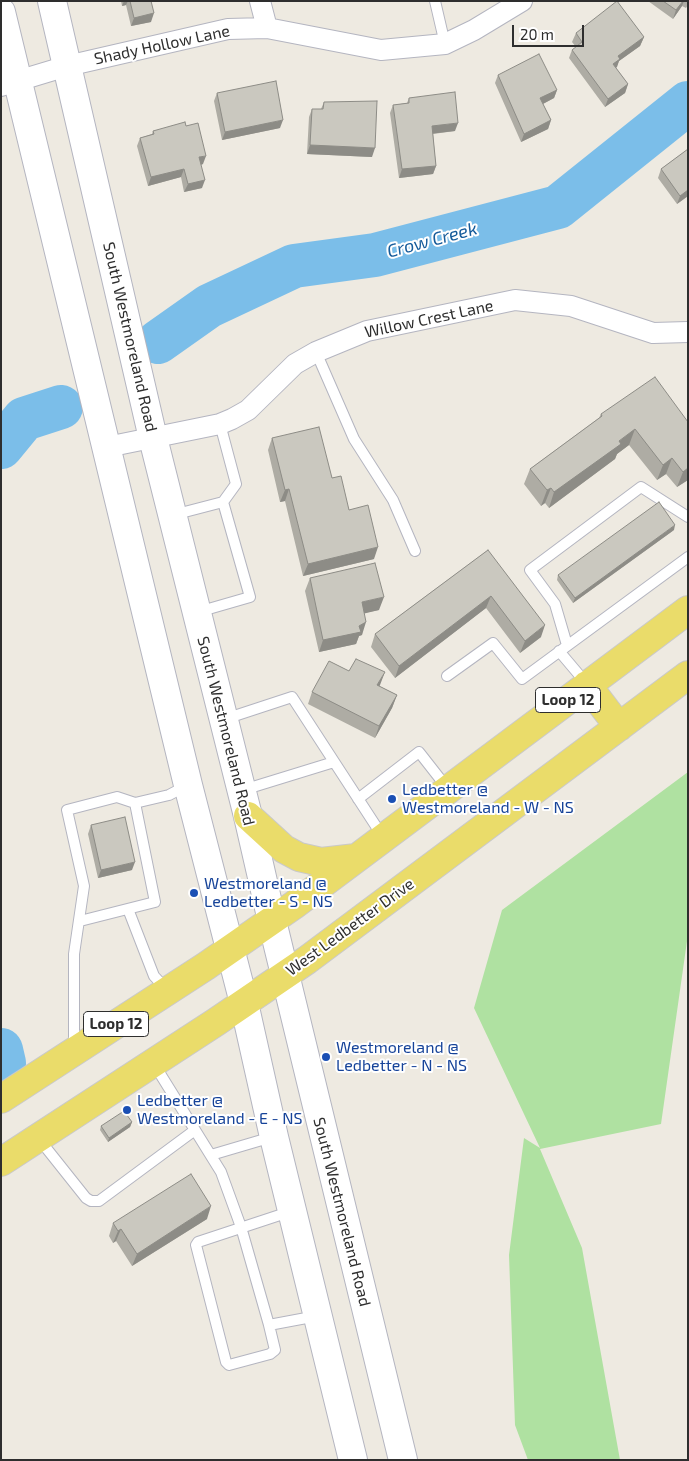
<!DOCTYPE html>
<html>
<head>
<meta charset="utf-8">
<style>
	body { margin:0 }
	#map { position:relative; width:689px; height:1461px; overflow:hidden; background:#eeeae1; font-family:"Exo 2",sans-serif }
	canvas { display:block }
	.frame { position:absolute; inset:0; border:2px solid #2e2e2e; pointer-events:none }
	.scale { position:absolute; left:512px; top:25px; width:72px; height:22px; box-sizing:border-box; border:2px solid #2e2e2e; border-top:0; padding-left:6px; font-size:15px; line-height:18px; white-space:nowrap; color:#2e2e2e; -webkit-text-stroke:4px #fff; paint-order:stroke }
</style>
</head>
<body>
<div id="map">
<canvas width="689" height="1461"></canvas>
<div class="frame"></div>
<div class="scale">20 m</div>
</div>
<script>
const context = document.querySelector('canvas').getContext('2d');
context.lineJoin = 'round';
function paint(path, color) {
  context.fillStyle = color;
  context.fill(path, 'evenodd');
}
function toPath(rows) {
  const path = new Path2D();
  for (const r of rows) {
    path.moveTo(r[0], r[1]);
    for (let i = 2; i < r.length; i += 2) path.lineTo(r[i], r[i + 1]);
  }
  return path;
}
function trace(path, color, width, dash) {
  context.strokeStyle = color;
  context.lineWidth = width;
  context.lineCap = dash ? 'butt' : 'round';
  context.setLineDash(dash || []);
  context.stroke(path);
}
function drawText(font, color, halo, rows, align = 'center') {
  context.font = font + ' "Exo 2",sans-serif';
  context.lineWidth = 4;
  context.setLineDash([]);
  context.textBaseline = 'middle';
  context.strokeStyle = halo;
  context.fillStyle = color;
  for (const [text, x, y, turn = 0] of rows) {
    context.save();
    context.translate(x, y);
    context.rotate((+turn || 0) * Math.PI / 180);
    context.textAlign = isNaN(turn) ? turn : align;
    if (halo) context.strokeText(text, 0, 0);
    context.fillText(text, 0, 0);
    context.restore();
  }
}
const green = toPath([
	[688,772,688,934,661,1124,540,1149,582,1248,620,1460,528,1460,515,1425,509,1255,524,1138,540,1148,474,1008,502,910]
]);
const river = toPath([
	[158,342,209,306,294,266,375,255,558,207,688,103],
	[1,447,24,419,61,407],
	[1,1050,4,1063]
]);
const service = toPath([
	[435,1,445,44],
	[316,352,354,439,393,500,415,551],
	[220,424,236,484,223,502],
	[173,515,223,502,250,597,198,612],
	[567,645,555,604,530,570,641,487,688,517],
	[559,651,586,683],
	[447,676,493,643,522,679,688,557],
	[225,719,292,697,383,837],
	[243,790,334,762],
	[358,799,419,752,448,789],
	[128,909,154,976,167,990],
	[80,921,155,902,135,803],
	[74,1048,74,954,84,886,67,810,117,797,135,803,169,795,186,786],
	[154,1064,221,1172,241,1227,269,1325,317,1316],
	[39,1139,86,1198,91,1201,99,1201,195,1130],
	[211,1155,272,1137],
	[269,1325,275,1350,270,1354,229,1365,226,1362,196,1245,198,1242,292,1211]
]);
const minor = toPath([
	[260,1,267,28],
	[1,86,67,66,228,29,267,28,381,50,445,44,474,30,522,1],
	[107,447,220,424,232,419,248,410,295,364,316,352,367,331,515,300,571,306,653,333,688,332]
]);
const secondary = toPath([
	[52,1,153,438,248,816,272,921,403,1460],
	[1,12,188,785,244,1003,274,1137,353,1460]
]);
const primary = toPath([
	[587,685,619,727],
	[248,816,284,849,299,857,321,862,356,858],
	[1,1099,206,966,294,905,688,610],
	[1,1162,216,1022,307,960,688,675]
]);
const wall = toPath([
	[121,1,151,1,151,22,131,26,126,5,122,6],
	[648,1,688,1,688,5,686,8,682,6,673,19],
	[576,33,644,37,640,46,619,61,616,68,628,84,625,93,605,107,569,58,572,50,576,47,572,42],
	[498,75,557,90,554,98,543,104,551,120,548,129,521,142,495,83],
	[217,93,280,128,222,140,214,101],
	[409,98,455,131,433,134,436,166,433,174,399,178,390,113,393,105,407,103],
	[324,102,372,157,307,154,309,117,312,109,321,109],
	[186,126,203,164,201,165,202,188,184,192,181,177,148,186,137,146,140,138,152,134,153,131],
	[688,149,688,196,677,204,658,178,661,169],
	[601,414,688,422,688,480,677,487,666,474,657,480,629,445,617,454,615,459,549,508,545,503,541,506,524,484,530,469,599,418],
	[272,438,332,478,349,510,374,559,303,576,285,501,280,502,268,450],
	[674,530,573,603,557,580,558,575],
	[488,550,541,637,520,653,486,608,395,678,371,647,375,634],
	[310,578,379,610,364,613,362,635,359,636,356,644,319,652,305,591],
	[349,671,380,685,379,686,397,695,392,708,375,738,308,704,312,692],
	[91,825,132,870,98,878,88,834],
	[132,1122,130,1127,108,1142,100,1130,101,1126],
	[207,1219,132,1266,116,1241,113,1243,109,1236,113,1223]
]);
const shadedWall = toPath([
	[124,1,128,1,126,5,122,6],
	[683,1,684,1,682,6,673,19,676,10],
	[154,13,151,22,131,26,134,18],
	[644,37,640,46,619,61,617,67,610,72,613,64,618,56],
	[628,84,625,93,605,107,608,99],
	[557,90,554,98,537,107,540,98],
	[283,120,280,128,222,140,225,132],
	[551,120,548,129,521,142,524,134],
	[458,123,455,131,429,134,432,126],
	[310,145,375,148,372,157,307,154],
	[206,156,203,164,196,166,199,157],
	[436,166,433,174,399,178,402,169],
	[184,169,181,177,148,186,151,177],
	[205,180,202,188,184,192,188,184],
	[688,190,688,196,677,204,680,196],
	[635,429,629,445,617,454,615,459,549,508,554,492],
	[672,458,666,474,657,480,663,465],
	[688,468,688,480,677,487,683,472],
	[551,488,545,503,541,506,547,490],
	[289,489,285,501,280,502,285,490],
	[675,525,674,530,573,603,575,598],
	[378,547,374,559,303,576,308,564],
	[491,596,486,608,395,678,399,666],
	[384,597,379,610,358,615,362,602],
	[366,622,362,635,359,636,356,644,319,652,323,640],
	[545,625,541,637,520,653,525,641],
	[385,672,380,685,373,697,377,685],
	[397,695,392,708,375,738,379,726],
	[135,862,132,870,98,878,101,870],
	[132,1122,130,1127,108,1142,109,1138],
	[211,1206,207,1219,132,1266,137,1254],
	[121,1229,116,1241,113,1243,118,1231]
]);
const building = toPath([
	[130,1,151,1,154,13,134,18,130,1],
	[617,1,644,37,618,56,620,59,613,64,628,84,608,99,572,50,582,42,576,33,617,1],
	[663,1,683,1,676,10,663,1],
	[539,54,557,90,540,98,551,120,524,134,498,75,539,54],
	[276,81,283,120,225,132,217,93,276,81],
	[455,92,458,123,432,126,436,166,402,169,393,105,409,103,409,98,455,92],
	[377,101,375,148,310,145,312,109,323,109,324,102,377,101],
	[185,122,186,126,198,123,206,156,199,157,205,180,188,184,184,169,151,177,140,138,154,134,153,131,185,122],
	[688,149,688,190,680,196,661,169,688,149],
	[655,377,688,422,688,468,683,472,672,458,663,465,635,429,619,441,621,444,554,492,551,488,547,490,530,469,602,416,601,414,655,377],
	[319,427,332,478,341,476,349,510,368,505,378,547,308,564,289,489,285,490,272,438,319,427],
	[659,502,675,525,575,598,558,575,659,502],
	[488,550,545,625,525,641,491,596,399,666,375,634,488,550],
	[375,563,384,597,362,602,366,622,359,626,361,632,323,640,310,578,375,563],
	[356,659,385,672,377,685,397,695,379,726,312,692,329,661,349,671,356,659],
	[125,817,135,862,101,870,91,825,125,817],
	[124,1111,132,1122,109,1138,101,1126,124,1111],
	[191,1174,211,1206,137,1254,121,1229,118,1231,113,1223,191,1174]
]);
const markers = [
	[392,799,5,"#1a4fb4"],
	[194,893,5,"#1a4fb4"],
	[326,1057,5,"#1a4fb4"],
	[127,1110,5,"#1a4fb4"]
];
const shields = [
	[568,700,65],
	[116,1024,65]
];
const shieldNames = [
	["Loop 12",568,700],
	["Loop 12",116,1024]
];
const streetNames = [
	["Shady Hollow Lane",162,45,-12],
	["Willow Crest Lane",429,319,-12],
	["South Westmoreland Road",130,337,77],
	["South Westmoreland Road",226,731,76],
	["West Ledbetter Drive",350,927,-36],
	["South Westmoreland Road",342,1212,76]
];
const transitNames = [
	["Ledbetter @",402,790],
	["Westmoreland - W - NS",402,808],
	["Westmoreland @",204,884],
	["Ledbetter - S - NS",204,902],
	["Westmoreland @",336,1048],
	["Ledbetter - N - NS",336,1066],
	["Ledbetter @",137,1101],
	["Westmoreland - E - NS",137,1119]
];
const waterNames = [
	["Crow Creek",432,240,-15]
];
paint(green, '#afe1a1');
trace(river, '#7bbee9', 44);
trace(service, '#b4b5c0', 12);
trace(minor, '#b4b5c0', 22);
trace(secondary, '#b4b5c0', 30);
trace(primary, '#c9c9c9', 30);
trace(service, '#fff', 10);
trace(minor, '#fff', 20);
trace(secondary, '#fff', 28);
trace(primary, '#eadc6a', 28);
paint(wall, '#aeaca4');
paint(shadedWall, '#8d8c86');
paint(building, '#cac8bf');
trace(building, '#8d8c86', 1);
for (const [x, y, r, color] of markers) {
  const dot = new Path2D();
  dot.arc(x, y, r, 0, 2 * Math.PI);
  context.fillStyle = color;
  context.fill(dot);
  trace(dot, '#fff', 2);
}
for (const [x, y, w] of shields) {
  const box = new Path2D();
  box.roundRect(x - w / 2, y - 12.5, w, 25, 4);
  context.fillStyle = '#fff';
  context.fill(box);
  trace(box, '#2e2e2e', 1);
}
drawText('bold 15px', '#2e2e2e', null, shieldNames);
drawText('16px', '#2e2e2e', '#fff', streetNames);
drawText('16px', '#164399', '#fff', transitNames, 'left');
drawText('italic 18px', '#155b9a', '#fff', waterNames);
</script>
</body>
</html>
